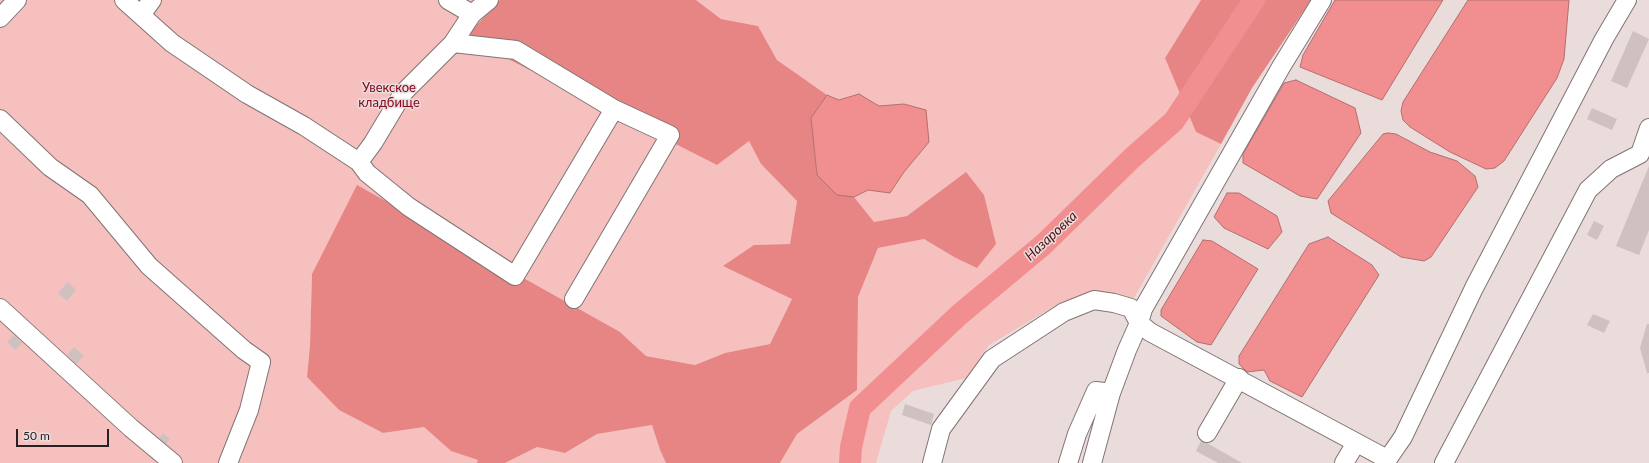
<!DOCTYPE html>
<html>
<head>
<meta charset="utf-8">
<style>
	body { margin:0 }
	#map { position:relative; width:1649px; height:463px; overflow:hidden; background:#eadcdb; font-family:Lato,sans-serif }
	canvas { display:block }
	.scale { position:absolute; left:16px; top:429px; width:93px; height:18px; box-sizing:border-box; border:2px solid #272221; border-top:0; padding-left:5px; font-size:12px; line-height:14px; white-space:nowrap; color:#272221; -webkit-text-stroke:3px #eadcdb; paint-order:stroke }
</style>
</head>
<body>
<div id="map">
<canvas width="1649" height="463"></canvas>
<div class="scale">50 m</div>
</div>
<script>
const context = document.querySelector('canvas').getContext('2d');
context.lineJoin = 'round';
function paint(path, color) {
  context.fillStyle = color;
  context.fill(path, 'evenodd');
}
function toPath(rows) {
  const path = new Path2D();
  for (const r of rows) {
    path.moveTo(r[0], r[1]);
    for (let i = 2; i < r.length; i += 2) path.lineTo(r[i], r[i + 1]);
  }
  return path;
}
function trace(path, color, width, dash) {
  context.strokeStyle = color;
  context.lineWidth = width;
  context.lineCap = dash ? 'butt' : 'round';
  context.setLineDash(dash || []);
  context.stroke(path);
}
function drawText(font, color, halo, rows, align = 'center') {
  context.font = font + ' Lato,sans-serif';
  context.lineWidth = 3;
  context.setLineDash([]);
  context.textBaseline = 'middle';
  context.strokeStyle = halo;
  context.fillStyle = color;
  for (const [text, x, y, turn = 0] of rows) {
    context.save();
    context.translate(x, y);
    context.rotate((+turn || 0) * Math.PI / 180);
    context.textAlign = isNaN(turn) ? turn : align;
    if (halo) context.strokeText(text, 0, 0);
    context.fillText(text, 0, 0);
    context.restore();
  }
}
const green = toPath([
	[0,0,500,0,465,36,749,141,761,164,797,201,790,244,754,245,792,299,770,344,725,353,695,365,646,356,620,332,312,274,310,345,307,377,339,410,383,433,424,427,451,451,479,460,477,463,0,463],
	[696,0,1201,0,1165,58,1196,132,1221,144,1134,298,1094,296,1053,307,989,345,966,378,913,391,891,411,876,463,780,463,797,434,857,390,858,297,878,248,924,239,954,257,966,173,907,216,874,222,854,197,868,190,890,193,904,172,929,142,904,104,879,106,859,94,839,100,827,95,777,60,758,26,721,19],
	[652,425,660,450,666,463,505,463,537,447,565,453,597,434]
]);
const forest = toPath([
	[500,0,696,0,721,19,758,26,777,60,827,95,811,118,817,175,837,194,854,197,874,222,907,216,966,172,984,195,996,244,977,268,954,257,924,239,878,248,858,297,857,390,797,434,780,463,666,463,660,450,652,425,597,434,565,453,537,447,505,463,477,463,478,460,451,451,424,427,383,433,339,410,307,377,310,345,312,274,357,185,620,332,646,356,695,365,725,353,770,344,792,299,723,266,754,245,790,244,797,201,761,164,749,141,717,165,465,37],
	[1201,0,1311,0,1252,88,1221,144,1196,132,1165,58]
]);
const water = toPath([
	[1335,0,1443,0,1382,100,1300,67,1303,55,1335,0],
	[1468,0,1569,0,1564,59,1557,78,1504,161,1495,168,1486,169,1450,152,1410,127,1403,120,1401,111,1403,102,1468,0],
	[1296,80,1355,108,1361,133,1317,199,1300,196,1243,163,1243,154,1284,83,1296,80],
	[859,94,879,106,904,104,926,110,929,142,904,172,890,193,868,190,854,197,837,195,817,175,811,118,827,95,839,100,859,94],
	[1388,133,1396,134,1430,152,1457,161,1475,176,1478,187,1431,257,1424,261,1401,257,1331,213,1328,201,1383,134,1388,133],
	[1227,193,1239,193,1277,216,1282,232,1268,249,1224,228,1214,217,1227,193],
	[1328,237,1372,265,1379,275,1302,397,1270,381,1264,370,1247,372,1239,364,1239,356,1309,244,1328,237],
	[1203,240,1212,241,1258,269,1211,345,1197,342,1161,316,1161,310,1203,240]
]);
const river = toPath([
	[850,463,851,447,860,408,959,315,1044,244,1132,158,1174,121,1254,0]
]);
const building = toPath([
	[1633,31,1649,39,1627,88,1611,81],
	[1592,108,1617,119,1612,130,1587,119],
	[1649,166,1649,230,1639,255,1616,246],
	[1594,221,1604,226,1597,240,1587,235],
	[68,282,76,290,67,301,58,293],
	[1593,314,1610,321,1604,333,1587,325],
	[1647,324,1649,324,1649,373,1647,373,1640,348],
	[14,335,22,343,15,350,7,342],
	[74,347,84,356,76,364,67,355],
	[905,404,934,414,931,425,902,415],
	[163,433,170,439,166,444,159,438],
	[1201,441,1207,443,1242,463,1218,463,1196,451]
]);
const minor = toPath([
	[124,0,172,43,247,94,304,126,359,162,367,173,409,207,515,276,614,109],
	[448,0,472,14],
	[141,15,152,0],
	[0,18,17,0],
	[453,43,516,50,614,109,670,135,574,299],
	[0,119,50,167,90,195,149,266,244,350,261,362,249,410,228,463],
	[359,162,373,143,403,93,453,43,472,14,489,0],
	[0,308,131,428,173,463],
	[1207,433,1239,378],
	[932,463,941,429,992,359,1064,312,1094,300,1114,303,1131,308,1139,323,1150,332,1387,459],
	[1068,463,1077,434,1096,391,1111,393],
	[1092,463,1111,393,1127,350,1139,323,1143,309,1281,67,1322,0],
	[1344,463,1356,443],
	[1385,463,1403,437,1474,288,1604,39,1627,0],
	[1444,463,1588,190,1611,169,1640,154,1649,128]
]);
const parkNames = [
	["Увекское",389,88],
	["кладбище",389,103]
];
const waterNames = [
	["Назаровка",1051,236,-43]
];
paint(green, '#f6c0be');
paint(forest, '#e78585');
paint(water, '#f18e8f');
trace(water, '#b46e6e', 1);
trace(river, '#f18e8f', 22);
paint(building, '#d0c1c1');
trace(minor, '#817474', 20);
trace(minor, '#fff', 18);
drawText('13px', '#840a21', '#eadcdb', parkNames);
drawText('italic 14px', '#4d1016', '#eadcdb', waterNames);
</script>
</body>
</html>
